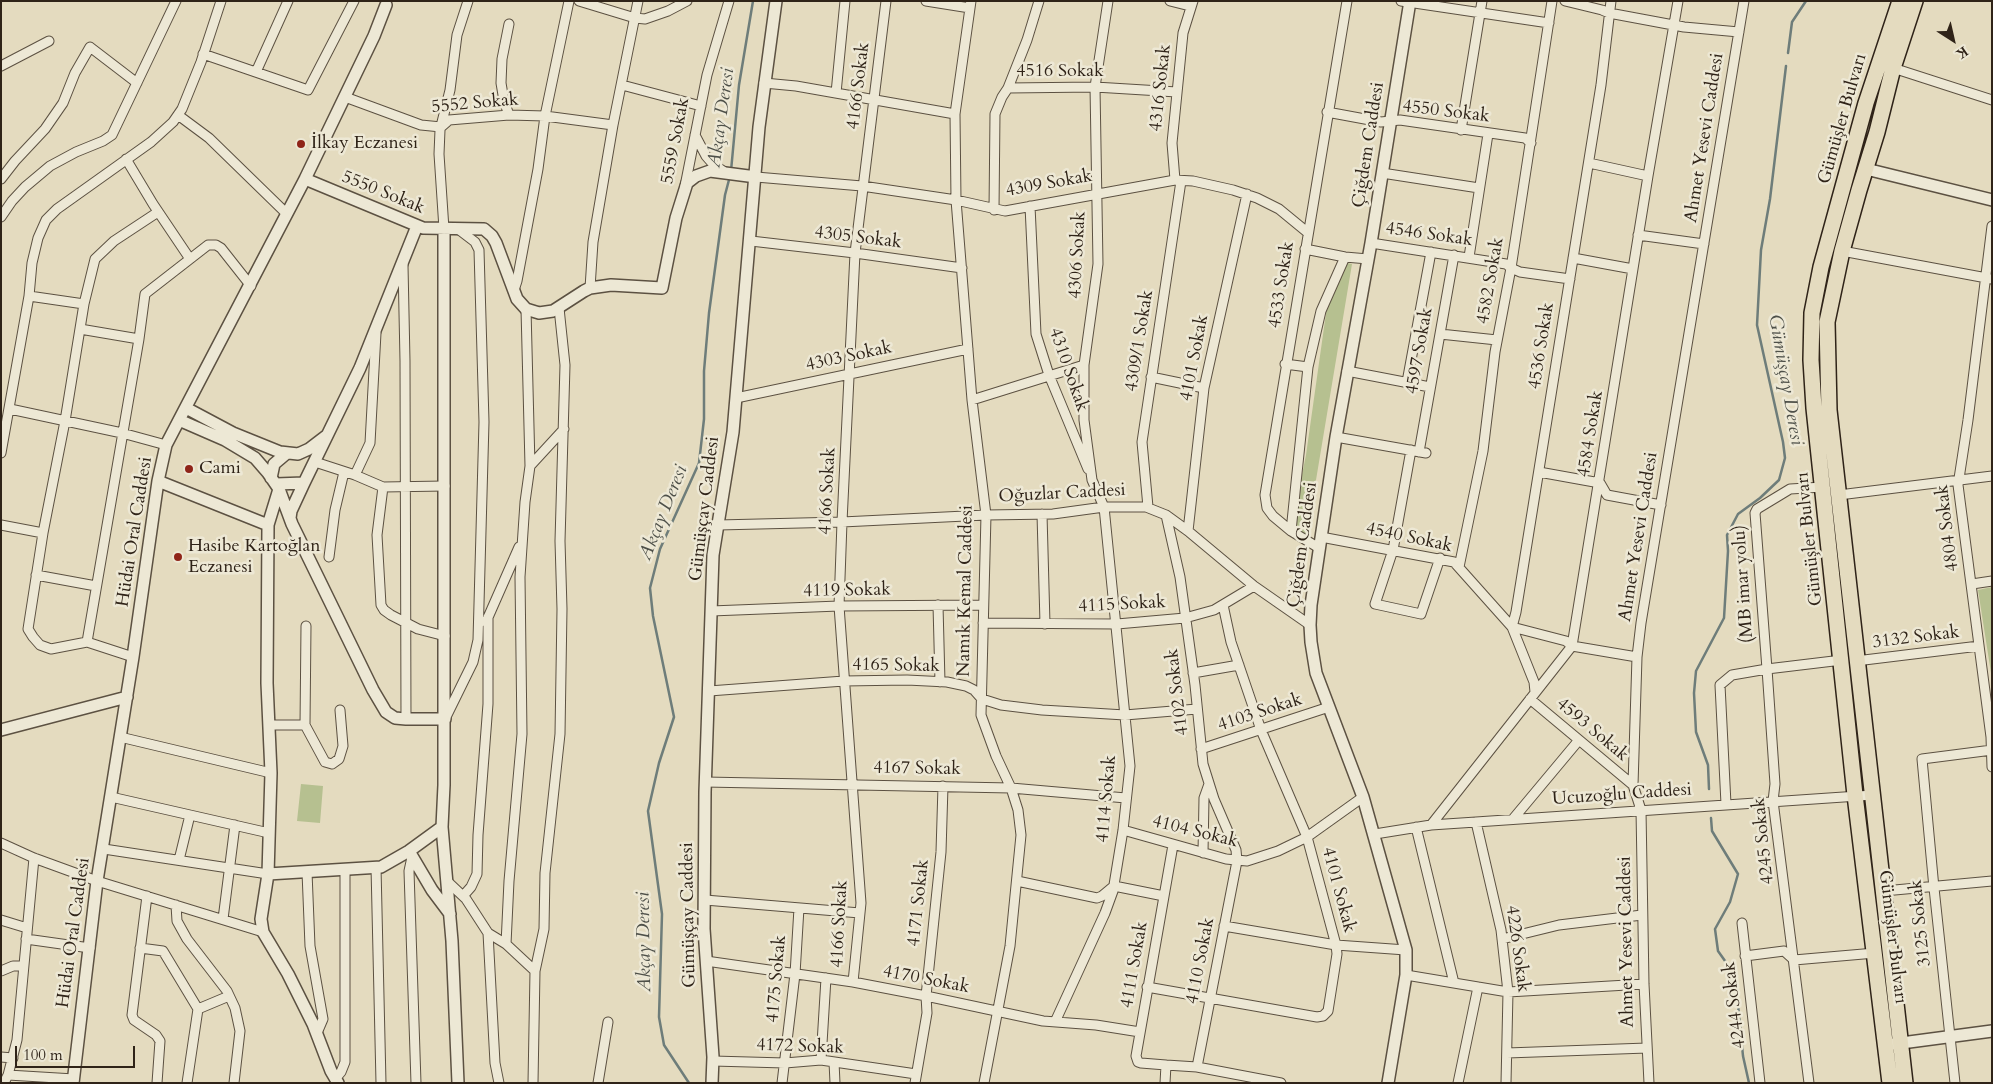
<!DOCTYPE html>
<html>
<head>
<meta charset="utf-8">
<style>
	body { margin:0 }
	#map { position:relative; width:1993px; height:1084px; overflow:hidden; background:#e4dbbf; font-family:Cardo,serif }
	canvas { display:block }
	.frame { position:absolute; inset:0; border:2px solid #2f2318; pointer-events:none }
	.north { position:absolute; left:1928px; top:15px; width:50px; height:50px; -webkit-text-stroke:4px #ede8d5; paint-order:stroke; rotate:145deg; font-size:14px; font-weight:700; line-height:20px; text-align:center; color:#2f2318 }
	.north::after { content:''; display:block; margin:auto; width:18px; height:22px; background:#2f2318; clip-path:polygon(50% 0,100% 100%,50% 72%,0 100%) }
	.scale { position:absolute; left:15px; top:1046px; width:120px; height:22px; box-sizing:border-box; border:2px solid #2f2318; border-top:0; padding-left:6px; font-size:15px; line-height:18px; white-space:nowrap; color:#2f2318; -webkit-text-stroke:4px #ede8d5; paint-order:stroke }
</style>
</head>
<body>
<div id="map">
<canvas width="1993" height="1084"></canvas>
<div class="frame"></div>
<div class="north">K</div>
<div class="scale">100 m</div>
</div>
<script>
const context = document.querySelector('canvas').getContext('2d');
context.lineJoin = 'round';
function paint(path, color) {
  context.fillStyle = color;
  context.fill(path, 'evenodd');
}
function toPath(rows) {
  const path = new Path2D();
  for (const r of rows) {
    path.moveTo(r[0], r[1]);
    for (let i = 2; i < r.length; i += 2) path.lineTo(r[i], r[i + 1]);
  }
  return path;
}
function trace(path, color, width, dash) {
  context.strokeStyle = color;
  context.lineWidth = width;
  context.lineCap = dash ? 'butt' : 'round';
  context.setLineDash(dash || []);
  context.stroke(path);
}
function drawText(font, color, halo, rows, align = 'center') {
  context.font = font + ' Cardo,serif';
  context.lineWidth = 5;
  context.setLineDash([]);
  context.textBaseline = 'middle';
  context.strokeStyle = halo;
  context.fillStyle = color;
  for (const [text, x, y, turn = 0] of rows) {
    context.save();
    context.translate(x, y);
    context.rotate((+turn || 0) * Math.PI / 180);
    context.textAlign = isNaN(turn) ? turn : align;
    if (halo) context.strokeText(text, 0, 0);
    context.fillText(text, 0, 0);
    context.restore();
  }
}
const green = toPath([
	[1338,261,1352,264,1307,534,1298,531,1294,524,1295,509,1306,455,1330,285],
	[1992,587,1992,673,1991,673,1978,590],
	[301,784,323,786,320,823,297,821]
]);
const stream = toPath([
	[1788,53,1792,22,1806,1],
	[731,171,739,85,753,1],
	[1709,789,1708,765,1696,732,1694,693,1696,671,1724,618,1728,551,1727,535,1738,514,1760,498,1779,480,1785,458,1783,442,1757,325,1761,250,1770,199,1786,66],
	[1711,818,1712,831,1738,874,1730,902,1715,929,1718,951,1735,975,1743,1056,1749,1083],
	[689,1083,664,1045,659,1017,662,914,648,811,659,763,674,717,653,616,650,588,660,549,699,463,704,419,704,371,709,313,725,195,730,176]
]);
const minor = toPath([
	[579,1,635,18,645,19,668,11,687,1],
	[926,1,970,8],
	[971,1,955,114,956,200,972,400,986,515,981,715,996,756,1011,788,1018,810,1021,835,1010,946,984,1083],
	[1170,1,1190,6],
	[1401,1,1549,23],
	[1565,1,1602,10,1609,13,1684,27,1739,32],
	[203,54,308,90,354,1],
	[1,66,49,41],
	[1893,68,1992,100],
	[256,72,288,1],
	[764,83,796,86,955,114],
	[622,85,701,106],
	[1008,88,1027,40,1039,1],
	[836,93,845,1],
	[345,97,421,125,441,127,449,120,509,115,545,116,613,125],
	[1327,112,1381,122,1400,120,1525,138,1531,143],
	[178,115,209,138,287,214],
	[509,115,504,101,501,83,502,59,509,24],
	[1461,130,1482,1],
	[695,135,706,156,713,164,723,171],
	[126,159,153,204,190,259],
	[1589,163,1648,176],
	[1382,173,1479,188],
	[756,177,862,186,956,200,1005,211,1175,180,1193,181,1233,190,1257,198,1279,209,1307,232],
	[1,179,15,161,45,129,63,103,75,73,90,47,137,83],
	[1175,180,1172,143,1183,33,1193,1],
	[685,186,707,75,729,1],
	[1030,206,1036,334,1049,375,1088,469],
	[994,210,995,114,1002,97,1008,88,1095,87,1177,92],
	[1,217,12,201,25,187,50,166,76,152,103,141,112,135,176,1],
	[1992,226,1968,420,1958,485,1991,737,1992,767],
	[444,229,439,154,440,130,450,90,457,35,468,1],
	[1638,235,1704,244],
	[751,241,855,253,962,268],
	[1371,243,1506,264,1511,268,1520,272,1570,279],
	[1305,249,1345,257,1368,259],
	[1842,251,1992,279],
	[1469,257,1488,134],
	[1573,258,1633,269],
	[403,265,405,361,406,719],
	[590,288,593,242,613,125,638,1],
	[514,290,517,281,538,169,545,116,569,1],
	[29,296,84,304],
	[80,329,139,339],
	[1440,334,1497,340],
	[1285,364,1308,367],
	[1347,371,1430,387],
	[1151,377,1204,388],
	[1407,382,1431,252],
	[736,398,968,349],
	[972,400,1084,365,1098,264,1095,87,1108,1],
	[10,409,122,433,166,445],
	[1336,437,1426,453],
	[1411,450,1393,550,1375,604,1421,614,1440,558],
	[1419,452,1454,255],
	[1,453,29,296,32,263,38,238,46,220,57,209,151,142,173,122,182,109,201,62,221,1],
	[315,462,355,475,383,487,445,486],
	[530,466,564,429],
	[1539,472,1600,483,1607,495,1661,505],
	[355,475,370,443,376,333],
	[383,487,377,535,381,605,384,610,391,615,418,629,445,636],
	[1839,495,1992,476],
	[1148,507,1142,442,1181,181],
	[1042,514,1045,624],
	[1166,515,1180,577,1195,685,1203,764,1214,799,1236,850,1237,861,1197,1067],
	[1,525,43,533],
	[718,525,842,522,986,515,1053,514,1104,507,1146,507,1166,515,1188,531,1254,586,1310,625],
	[1188,531,1204,388,1247,194],
	[1291,531,1308,367,1321,311,1345,257],
	[1321,537,1454,562,1512,627,1566,641,1572,646,1637,657],
	[1319,548,1291,531,1273,516,1267,508,1265,495,1347,1],
	[329,557,335,510,344,472],
	[1459,567,1483,451,1495,352,1511,268,1552,1],
	[36,575,96,586],
	[1972,584,1992,581],
	[938,605,940,682],
	[711,611,839,606,983,605],
	[486,622,519,547],
	[983,623,1117,624,1185,618,1214,610,1254,586],
	[87,642,139,339,145,294,208,245,216,245,221,248,251,286],
	[133,657,87,642,51,649,40,645,33,637,28,629,43,533,65,421,84,304,95,259,114,241,158,212],
	[1856,661,1979,646],
	[1193,673,1239,665],
	[709,691,844,681,907,680,947,682,966,686,974,690,982,699,1001,705,1042,710,1125,715,1197,709],
	[1535,692,1534,682,1512,627,1516,612,1601,85,1611,1],
	[1530,699,1633,785],
	[445,719,473,662,478,640,484,422,479,250,475,242,458,229],
	[269,725,305,725,325,762,332,764,339,759,343,746,340,710],
	[305,725,306,626],
	[120,737,271,773],
	[1201,749,1329,707],
	[705,782,1011,788,1126,798],
	[111,797,269,833],
	[1726,804,1720,685,1732,675,1767,669,1755,513,1757,509,1790,489,1823,487],
	[1513,819,1579,740],
	[1476,822,1501,930,1508,992,1506,1083],
	[1431,825,1572,646,1648,176,1678,1],
	[1416,827,1454,983],
	[1123,830,1226,859,1247,861,1278,851,1307,837,1363,797],
	[1375,834,1431,825,1476,822,1873,795],
	[1,843,34,858,97,881,263,932],
	[104,849,268,874],
	[1203,853,1204,798,1209,784],
	[412,857,409,871,416,1083],
	[179,860,190,815],
	[376,867,381,1083],
	[307,872,310,946,323,1019,317,1033],
	[1017,881,1097,898,1102,896,1114,886,1164,896],
	[448,882,466,899,488,933,506,944,535,971],
	[1884,891,1992,881],
	[147,896,132,1015,134,1020,156,1035,160,1041,157,1083],
	[463,896,471,887,477,874,478,835,488,704,488,617],
	[705,900,860,913],
	[176,905,177,921,187,939,227,991,235,1008,240,1031,234,1083],
	[223,919,235,825],
	[1,920,27,928],
	[1742,923,1760,1083],
	[1224,926,1336,945,1406,950],
	[488,933,495,1063,499,1083],
	[26,939,90,948],
	[1502,939,1559,925,1642,915],
	[506,944,509,881,522,734,520,577,525,502,530,466,526,309],
	[140,948,163,951,198,1009,187,1083],
	[1745,956,1784,951,1794,960,1875,953],
	[706,961,853,982,926,996,1043,1021,1096,1025,1140,1032],
	[1,971,13,966,23,966],
	[1406,975,1508,992,1644,984],
	[853,982,861,903,839,606,842,522,855,253,886,1],
	[1147,987,1317,1017,1323,1016,1328,1011,1337,954,1336,945,1307,837,1261,730,1231,642,1223,605],
	[198,1009,229,996],
	[1055,1022,1105,913,1113,891,1123,830,1130,766,1104,507,1092,480,1084,420,1084,365],
	[1507,1053,1647,1048],
	[1,1057,13,1058],
	[821,1060,826,978],
	[713,1061,785,1063,821,1060,916,1074],
	[834,1062,835,1083],
	[1166,1065,1141,1063,1138,1062,1136,1056,1173,845],
	[8,1075,74,1079],
	[335,1079,341,1072,345,1062,345,870],
	[4,1083,8,1075,17,1040,34,858],
	[533,1083,535,971,544,929,545,873,560,734,562,609,560,541,565,365,559,308],
	[598,1083,608,1022],
	[782,1083,795,974,799,908],
	[915,1083,927,1013,926,996,941,852,943,786],
	[1165,1083,1166,1065,1197,1067,1281,1083],
	[1458,1083,1478,987],
	[1649,1083,1644,984,1641,810,1633,785,1637,657,1641,623,1744,1],
	[1809,1083,1773,801,1775,784,1767,669,1842,660],
	[1955,1083,1934,888,1922,759,1992,750]
]);
const tertiary = toPath([
	[1866,169,1992,200],
	[305,179,423,228,484,229,492,236,496,243,517,299,526,309,539,313,553,311,584,291,590,288,611,285,662,288,676,218,687,183,696,176,710,171,756,177],
	[444,229,444,785,442,827,452,941,458,1083],
	[186,408,233,433,280,452,298,454,309,449,326,436],
	[179,420,225,440,255,458,268,473,279,489,292,524,373,690,386,712,395,718,406,719,445,719],
	[271,478,274,464,287,453],
	[158,481,268,525,267,683,271,773,268,874,261,919,263,932,288,974,313,1024,331,1071,338,1083],
	[276,484,304,483],
	[290,518,291,511,304,483,360,368,417,226],
	[268,525,279,489],
	[1,730,127,697],
	[409,851,432,890,450,914],
	[268,874,381,867,409,851,442,827],
	[1894,1044,1992,1031],
	[73,1083,97,881,133,657,158,481,166,445,305,179,374,36,386,5],
	[712,1083,713,1057,704,929,705,792,713,555,733,432,759,127,776,1],
	[1388,1083,1406,975,1406,950,1363,797,1316,673,1311,642,1310,625,1311,605,1336,437,1371,243,1410,1]
]);
const primary = toPath([
	[1890,1083,1855,795,1814,408,1811,360,1812,313,1821,267,1866,103,1900,1],
	[1905,1083,1829,410,1827,322,1842,251,1859,190,1877,132,1893,68,1915,1]
]);
const markers = [
	[301,144,5,"#8f2418"],
	[189,469,5,"#8f2418"],
	[178,557,5,"#8f2418"]
];
const streetNames = [
	["4516 Sokak",1060,72],
	["4166 Sokak",859,86,-83],
	["4316 Sokak",1161,88,-84],
	["5552 Sokak",475,104,-5],
	["4550 Sokak",1446,112,7],
	["Gümüşler Bulvarı",1843,119,-74],
	["Ahmet Yesevi Caddesi",1705,138,-81],
	["5559 Sokak",676,141,-79],
	["Çiğdem Caddesi",1369,145,-81],
	["4309 Sokak",1049,184,-10],
	["5550 Sokak",383,193,22],
	["4546 Sokak",1429,235,8],
	["4305 Sokak",858,238,7],
	["4306 Sokak",1078,255,-87],
	["4582 Sokak",1491,281,-80],
	["4533 Sokak",1282,285,-81],
	["4309/1 Sokak",1140,341,-81],
	["4536 Sokak",1542,346,-81],
	["4597 Sokak",1420,351,-80],
	["4303 Sokak",849,357,-12],
	["4101 Sokak",1195,358,-79],
	["4310 Sokak",1068,370,71],
	["4584 Sokak",1591,434,-81],
	["4166 Sokak",828,491,-87],
	["Oğuzlar Caddesi",1062,494,-3],
	["Gümüşçay Caddesi",705,509,-83],
	["4804 Sokak",1948,528,-97],
	["Hüdai Oral Caddesi",135,532,-81],
	["Ahmet Yesevi Caddesi",1639,537,-81],
	["4540 Sokak",1409,538,12],
	["Gümüşler Bulvarı",1810,539,-96],
	["Çiğdem Caddesi",1303,545,-82],
	["(MB imar yolu)",1744,584,-94],
	["4119 Sokak",847,591,-1],
	["Namık Kemal Caddesi",966,591,-89],
	["4115 Sokak",1122,605,-3],
	["3132 Sokak",1916,638,-7],
	["4165 Sokak",896,666,1],
	["4102 Sokak",1178,692,-97],
	["4103 Sokak",1260,713,-18],
	["4593 Sokak",1592,730,40],
	["4167 Sokak",917,769,1],
	["Ucuzoğlu Caddesi",1622,795,-4],
	["4114 Sokak",1107,799,-85],
	["4104 Sokak",1195,832,14],
	["4245 Sokak",1764,841,-96],
	["4101 Sokak",1338,890,75],
	["4171 Sokak",919,903,-84],
	["Gümüşçay Caddesi",689,915,-91],
	["3125 Sokak",1921,923,-96],
	["4166 Sokak",840,924,-87],
	["Hüdai Oral Caddesi",74,933,-82],
	["Gümüşler Bulvarı",1892,937,83],
	["Ahmet Yesevi Caddesi",1627,942,-91],
	["4226 Sokak",1517,949,82],
	["4110 Sokak",1201,961,-79],
	["4111 Sokak",1135,965,-80],
	["4175 Sokak",777,979,-85],
	["4170 Sokak",926,980,11],
	["4244 Sokak",1735,1005,-97],
	["4172 Sokak",800,1047,2]
];
const poiNames = [
	["İlkay Eczanesi",311,144],
	["Cami",199,469],
	["Hasibe Kartoğlan",188,547],
	["Eczanesi",188,568]
];
const waterNames = [
	["Akçay Deresi",722,118,-82],
	["Gümüşçay Deresi",1785,380,80],
	["Akçay Deresi",664,513,-68],
	["Akçay Deresi",645,942,-91]
];
paint(green, '#b6c090');
trace(stream, '#6e7d7a', 2.5);
trace(minor, '#5c5142', 11);
trace(tertiary, '#5c5142', 14);
trace(primary, '#2f2318', 18);
trace(minor, '#ede8d5', 9);
trace(tertiary, '#ede8d5', 11);
trace(primary, '#e4dbbf', 15);
for (const [x, y, r, color] of markers) {
  const dot = new Path2D();
  dot.arc(x, y, r, 0, 2 * Math.PI);
  context.fillStyle = color;
  context.fill(dot);
  trace(dot, '#ede8d5', 2);
}
drawText('18px', '#2f2318', '#ede8d5', streetNames);
drawText('18px', '#2f2318', '#ede8d5', poiNames, 'left');
drawText('italic 19px', '#4e5049', '#ede8d5', waterNames);
</script>
</body>
</html>
